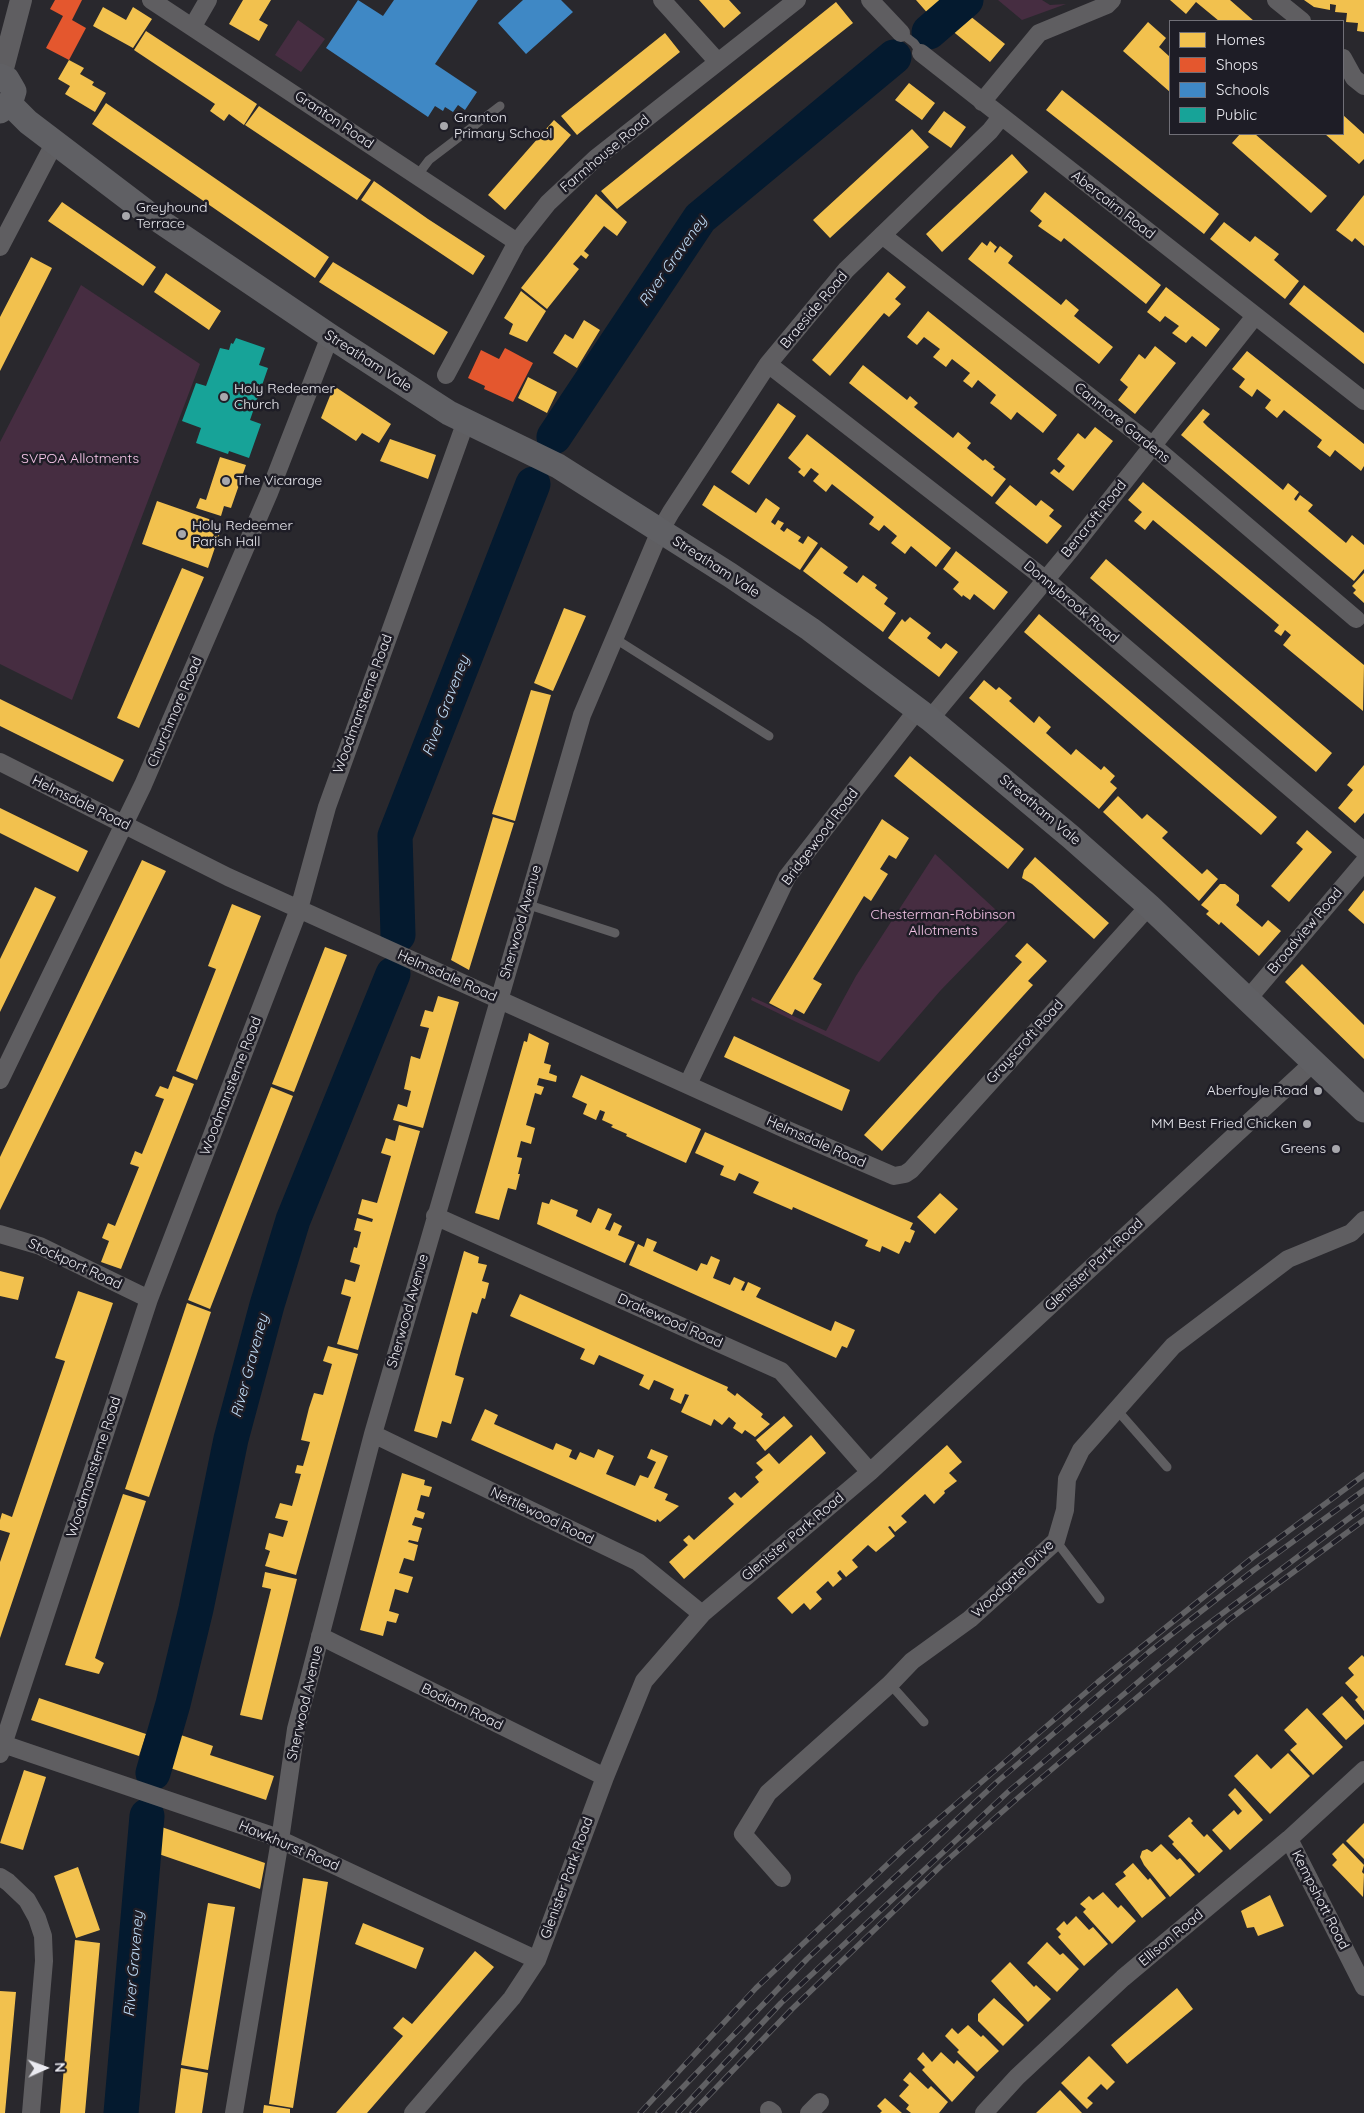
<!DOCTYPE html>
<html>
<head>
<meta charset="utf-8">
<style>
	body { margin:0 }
	#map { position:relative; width:1364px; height:2113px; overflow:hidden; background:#29282d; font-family:Quicksand,sans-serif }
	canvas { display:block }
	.legend { position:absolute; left:1169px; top:20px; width:175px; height:115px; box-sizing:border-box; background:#1e1d26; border:1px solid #706f77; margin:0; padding:6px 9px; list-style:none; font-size:15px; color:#ebebf1 }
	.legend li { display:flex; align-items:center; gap:10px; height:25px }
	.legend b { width:25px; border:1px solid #706f77 }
	.north { position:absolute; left:20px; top:2043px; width:50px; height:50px; -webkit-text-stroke:4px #1e1d26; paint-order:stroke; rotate:88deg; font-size:14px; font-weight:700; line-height:20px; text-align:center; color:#ebebf1 }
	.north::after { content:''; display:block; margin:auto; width:18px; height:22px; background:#ebebf1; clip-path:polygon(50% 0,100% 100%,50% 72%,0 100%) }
</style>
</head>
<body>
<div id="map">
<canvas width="1364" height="2113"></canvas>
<ul class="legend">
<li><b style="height:14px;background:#f2c14e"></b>Homes</li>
<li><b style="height:14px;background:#e4572e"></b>Shops</li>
<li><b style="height:14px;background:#3f88c5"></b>Schools</li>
<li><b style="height:14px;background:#17a398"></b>Public</li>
</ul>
<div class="north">N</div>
</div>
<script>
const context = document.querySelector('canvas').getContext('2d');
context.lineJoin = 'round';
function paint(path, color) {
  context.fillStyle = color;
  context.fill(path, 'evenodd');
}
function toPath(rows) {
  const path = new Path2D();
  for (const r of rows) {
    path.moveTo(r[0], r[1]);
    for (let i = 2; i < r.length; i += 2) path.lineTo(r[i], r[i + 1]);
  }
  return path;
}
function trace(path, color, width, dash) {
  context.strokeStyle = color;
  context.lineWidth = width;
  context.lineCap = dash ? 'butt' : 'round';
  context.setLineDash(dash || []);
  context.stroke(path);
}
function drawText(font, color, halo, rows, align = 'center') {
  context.font = font + ' Quicksand,sans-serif';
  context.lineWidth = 5;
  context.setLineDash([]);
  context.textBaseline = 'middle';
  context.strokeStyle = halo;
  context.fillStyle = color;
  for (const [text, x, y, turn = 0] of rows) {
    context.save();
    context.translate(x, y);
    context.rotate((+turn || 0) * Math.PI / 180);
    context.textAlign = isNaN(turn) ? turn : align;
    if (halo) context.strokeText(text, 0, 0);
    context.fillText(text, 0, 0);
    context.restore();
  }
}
const green = toPath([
	[998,0,1042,0,1050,5,1066,4,1022,20],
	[298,20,325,39,301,72,275,55],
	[81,285,200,364,72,700,0,664,0,442],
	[935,854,1008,921,940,991,879,1062,751,1000,752,997,826,1031,856,976]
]);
const homes = toPath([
	[243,0,271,0,259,20,268,25,259,41,229,24],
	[699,0,729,0,741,13,724,28],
	[916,0,950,0,931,17],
	[1170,0,1230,0,1254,21,1219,21,1196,2,1186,14],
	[1304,0,1364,0,1364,32,1357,31,1358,23,1346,22,1347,13,1335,12,1336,5,1330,4,1330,10,1314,7],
	[836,2,853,23,617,209,601,191],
	[103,7,126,20,133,7,152,19,133,48,93,26],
	[965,12,1005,44,990,62,950,29],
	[1148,22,1166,38,1159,47,1170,57,1170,92,1123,51],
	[146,31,257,104,244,125,229,114,224,121,210,111,215,104,134,50],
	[665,33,680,52,577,135,561,116],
	[69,60,84,68,80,74,94,82,92,85,106,93,95,112,65,94,70,86,58,79],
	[909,83,935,103,922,120,895,100],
	[1062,90,1219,214,1204,234,1046,110],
	[106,103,329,257,315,278,92,124],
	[259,106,371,180,357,200,245,125],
	[944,111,966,127,951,148,928,132],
	[1343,115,1364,134,1364,159,1359,164,1325,134,1343,134],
	[554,120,571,135,505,210,488,195],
	[912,129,929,147,830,238,813,220],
	[1240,134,1255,134,1327,196,1311,213,1232,143],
	[1012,154,1028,172,942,252,926,234],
	[374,181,428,219,485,256,473,275,361,200],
	[1045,192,1161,285,1146,304,1064,238,1061,242,1038,226,1042,221,1030,211],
	[596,194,627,222,617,236,604,226,584,251,589,255,586,259,581,255,573,264,579,269,547,309,521,288],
	[1364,195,1364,246,1355,238,1352,242,1336,230],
	[62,202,156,267,143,286,48,221],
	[1224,222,1250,242,1255,236,1279,254,1274,260,1299,281,1285,299,1210,239],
	[990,241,997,247,994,251,995,253,1000,246,1013,256,1008,263,1061,305,1066,299,1079,310,1074,316,1113,347,1099,364,968,259,982,242,987,246],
	[31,257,52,268,0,371,0,317],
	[333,262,448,332,434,355,319,282],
	[888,272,906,287,895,299,901,304,889,317,884,313,830,376,812,360],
	[166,273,221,311,209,330,154,292],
	[1304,285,1364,333,1364,364,1289,304],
	[1166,287,1220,329,1206,347,1192,336,1186,343,1172,333,1179,326,1165,316,1160,322,1147,312],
	[521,291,546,311,527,342,509,334,513,324,504,318],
	[928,311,1057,415,1043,433,1017,412,1011,420,998,409,990,403,996,395,978,380,972,388,963,381,970,373,952,359,946,367,933,357,940,349,924,337,917,345,907,337],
	[584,320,600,330,577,368,553,353,565,334,573,339],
	[1155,346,1176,363,1135,414,1118,400,1128,387,1120,380,1139,354,1145,359],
	[1247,351,1364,444,1364,466,1361,471,1335,450,1330,457,1317,447,1322,440,1284,410,1277,418,1265,408,1271,400,1257,389,1252,397,1239,387,1245,379,1232,369],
	[863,365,907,400,910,396,918,403,914,407,953,438,958,432,971,443,967,448,983,461,985,459,995,467,993,469,1006,479,992,497,849,383],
	[528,377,557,392,547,413,518,398],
	[334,386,391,424,379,443,362,433,356,441,321,418],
	[778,403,796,416,749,485,731,472],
	[1203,409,1210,414,1203,422,1208,427,1283,490,1288,483,1299,492,1294,499,1296,501,1300,495,1313,505,1308,511,1346,543,1352,535,1364,545,1364,569,1354,581,1181,435],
	[1095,427,1113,441,1073,491,1050,473,1054,469,1059,473,1065,466,1057,459,1078,433,1085,439],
	[807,434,951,548,936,567,911,546,905,554,891,543,897,536,884,525,879,531,869,524,874,517,832,484,826,492,813,481,819,474,811,468,804,477,798,472,801,469,788,458],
	[390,439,436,455,428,479,380,461],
	[220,457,246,465,231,508,224,506,221,516,196,508,200,498,206,500],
	[1143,482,1364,665,1363,711,1283,645,1291,635,1285,630,1281,636,1274,631,1279,625,1266,614,1153,520,1145,530,1134,521,1142,512,1128,500],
	[714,485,756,513,766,498,780,508,771,522,775,525,778,520,784,523,780,529,784,532,787,528,801,537,798,541,803,544,808,536,818,543,800,570,702,505],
	[1010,485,1036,506,1041,500,1054,510,1049,516,1062,526,1047,544,995,503],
	[157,501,223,524,208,568,142,544],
	[821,547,848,567,843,573,857,583,863,575,877,585,875,588,888,598,884,604,896,613,883,632,803,571],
	[956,551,1008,592,994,610,974,594,970,600,963,595,962,597,953,589,959,582,943,569],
	[1106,559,1332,753,1316,772,1090,578],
	[182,568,204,577,139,728,117,718],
	[1364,573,1364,603,1353,593,1356,590,1352,586],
	[564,608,586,616,553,691,534,683],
	[1039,614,1277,817,1261,835,1024,632],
	[910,617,931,633,927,638,941,649,946,643,958,652,939,677,888,638,902,619,905,622],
	[984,680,996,690,999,687,1012,698,1009,701,1034,723,1039,716,1051,727,1046,733,1071,755,1076,749,1101,770,1104,766,1115,776,1110,782,1117,788,1099,809,969,698],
	[531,690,551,695,515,821,492,814],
	[0,699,124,760,113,782,0,726],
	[910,756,1024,849,1008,869,894,776],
	[1364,765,1364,813,1355,823,1338,808,1353,790,1347,785],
	[1118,796,1142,819,1147,814,1168,832,1162,838,1202,874,1207,869,1218,879,1199,901,1103,812],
	[0,808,88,851,78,872,0,833],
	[493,817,514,823,469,970,451,960],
	[882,819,909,838,896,859,889,855,880,869,888,874,871,901,864,896,813,979,822,984,804,1014,795,1009,792,1015,769,1003],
	[1307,830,1332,852,1289,902,1271,886,1303,849,1296,843],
	[1035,857,1109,923,1094,939,1032,884,1022,878,1024,870],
	[142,860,166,871,0,1210,0,1157],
	[1220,884,1225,884,1239,895,1239,901,1236,905,1262,927,1268,920,1281,931,1259,956,1221,922,1219,925,1206,914,1209,911,1201,905],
	[35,887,56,897,0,1012,0,959],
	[1364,890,1364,924,1348,910],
	[232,904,261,916,197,1080,176,1071,216,969,208,966],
	[1027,943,1047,961,1028,981,1033,985,882,1151,864,1135,1022,962,1015,956],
	[325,947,347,955,294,1092,272,1084],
	[1302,964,1364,1025,1364,1059,1285,982],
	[438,996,459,1002,423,1128,393,1120,398,1104,407,1107,411,1091,404,1089,411,1056,420,1059,429,1028,420,1026,425,1010,433,1012],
	[529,1033,549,1043,544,1063,551,1065,549,1073,557,1076,556,1082,539,1078,537,1085,544,1087,541,1095,535,1093,526,1125,535,1128,531,1144,521,1141,517,1157,522,1158,518,1174,520,1174,516,1190,508,1188,499,1220,475,1213,524,1041,527,1042],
	[734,1036,850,1090,842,1111,724,1057],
	[581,1075,701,1129,686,1163,626,1136,627,1134,611,1127,613,1125,602,1120,605,1112,600,1110,596,1120,583,1114,587,1104,572,1097],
	[173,1076,194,1084,121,1269,101,1262,109,1241,102,1238,108,1223,115,1226,139,1167,130,1164,135,1151,142,1154,164,1099,155,1096,160,1086,168,1089],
	[271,1087,293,1096,210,1309,188,1300],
	[399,1125,420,1131,358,1350,337,1344,351,1297,341,1294,345,1279,355,1282,360,1265,350,1262,354,1247,357,1248,361,1232,354,1230,357,1218,372,1222,373,1219,358,1214,362,1199,377,1203,391,1156,381,1153,386,1138,395,1141],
	[705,1132,913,1223,910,1229,915,1231,910,1243,905,1241,899,1254,882,1246,880,1252,865,1246,868,1240,793,1207,792,1210,753,1193,759,1182,739,1173,735,1181,720,1175,724,1166,695,1153],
	[940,1193,958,1209,935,1234,917,1217],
	[551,1199,578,1210,576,1216,591,1223,598,1208,612,1214,605,1229,610,1231,614,1222,622,1226,618,1235,635,1242,625,1263,537,1224,542,1202,549,1204],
	[647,1238,657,1242,653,1251,697,1271,701,1263,707,1265,711,1256,720,1260,713,1278,730,1285,734,1277,745,1282,741,1290,744,1291,748,1282,761,1288,756,1297,831,1331,835,1321,855,1330,847,1348,842,1346,836,1358,629,1265,638,1244,644,1247],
	[464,1251,479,1257,478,1263,487,1265,482,1281,489,1283,485,1299,482,1298,477,1314,472,1312,459,1359,455,1375,464,1378,451,1424,442,1421,437,1438,414,1431],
	[0,1271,24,1277,18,1300,0,1296],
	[78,1291,113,1303,0,1638,0,1562,10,1533,0,1530,0,1520,2,1513,12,1517,65,1361,55,1358],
	[520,1294,728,1387,727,1390,735,1396,737,1393,763,1414,761,1417,770,1424,755,1437,745,1430,742,1434,733,1428,736,1423,729,1417,722,1425,714,1419,711,1426,681,1412,689,1395,685,1394,681,1404,670,1399,674,1389,659,1382,654,1380,649,1390,639,1385,644,1375,599,1355,594,1365,580,1359,585,1349,510,1316],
	[187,1303,211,1312,149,1497,125,1489],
	[328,1346,358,1354,296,1575,265,1566,270,1551,265,1549,269,1533,283,1537,288,1521,275,1518,280,1503,292,1506,301,1474,295,1473,297,1465,303,1466,310,1442,301,1440,309,1408,314,1393,323,1395,332,1364,323,1361],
	[485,1409,498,1415,494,1424,553,1450,556,1443,572,1450,569,1457,576,1460,580,1452,594,1458,598,1449,614,1456,606,1474,635,1486,640,1475,648,1478,656,1462,647,1458,651,1449,668,1456,654,1488,668,1494,665,1500,679,1506,660,1522,657,1519,656,1522,471,1440],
	[784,1416,793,1426,765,1451,756,1440],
	[811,1435,826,1453,684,1579,669,1562,688,1545,683,1540,689,1535,694,1540,734,1504,728,1498,735,1492,741,1498,759,1482,755,1477,763,1470,756,1463,769,1453,779,1464],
	[947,1445,962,1462,949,1473,957,1481,944,1491,945,1493,934,1504,925,1494,901,1516,907,1522,895,1532,890,1526,888,1527,895,1536,876,1552,868,1545,852,1560,858,1567,846,1577,840,1570,837,1573,842,1579,833,1587,828,1581,816,1592,822,1599,810,1610,804,1603,792,1614,777,1598],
	[402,1473,425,1480,424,1485,432,1487,429,1497,421,1495,417,1510,425,1513,423,1519,415,1517,412,1525,422,1528,418,1542,409,1540,408,1542,418,1545,414,1561,404,1558,399,1573,413,1577,408,1593,395,1589,389,1611,399,1614,396,1623,387,1621,383,1636,360,1630],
	[123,1494,146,1501,95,1658,104,1663,99,1674,65,1665],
	[265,1572,297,1579,262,1720,240,1715,271,1589,262,1587],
	[1362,1655,1364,1657,1364,1711,1355,1700,1358,1697,1345,1683,1354,1675,1348,1668],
	[1342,1696,1364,1720,1364,1724,1346,1740,1322,1714],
	[39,1698,146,1734,139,1756,31,1720],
	[1307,1708,1343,1747,1313,1775,1290,1750,1297,1744,1284,1730],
	[175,1733,213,1746,210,1755,274,1776,266,1800,164,1766],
	[1288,1753,1310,1776,1270,1814,1234,1776,1257,1754,1271,1769],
	[24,1770,46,1777,23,1850,0,1843],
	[1235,1788,1263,1820,1230,1850,1212,1830,1234,1810,1238,1815,1242,1811,1228,1795],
	[1189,1817,1193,1821,1191,1823,1204,1837,1207,1834,1223,1851,1199,1873,1172,1844,1174,1842,1168,1836],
	[1364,1823,1364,1859,1346,1841],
	[153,1824,265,1863,260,1889,150,1851],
	[1343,1843,1364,1865,1362,1872,1364,1874,1363,1897,1332,1865,1337,1860,1332,1854],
	[1161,1844,1177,1860,1180,1858,1195,1875,1170,1897,1144,1865,1140,1857,1142,1851,1147,1849,1152,1852],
	[1133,1863,1148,1880,1150,1878,1166,1898,1142,1918,1115,1884,1126,1876,1123,1872],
	[78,1867,100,1930,76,1938,54,1876],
	[303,1878,328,1882,293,2108,269,2104],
	[1103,1892,1118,1908,1121,1905,1136,1921,1112,1944,1083,1912,1086,1909,1080,1904,1089,1896,1093,1900],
	[1270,1895,1284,1926,1258,1936,1254,1927,1247,1928,1241,1911],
	[208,1903,235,1907,208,2070,181,2065],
	[1076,1916,1089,1930,1093,1927,1108,1944,1084,1966,1058,1937,1061,1934,1056,1929,1064,1921,1067,1925],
	[363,1923,424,1948,416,1969,355,1944],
	[75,1940,100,1943,85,2113,60,2113],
	[1047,1942,1060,1955,1063,1953,1079,1969,1057,1992,1027,1963],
	[475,1951,494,1967,367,2113,336,2113,403,2036,393,2028,403,2017,412,2024],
	[1010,1962,1034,1987,1036,1985,1051,1999,1028,2022,991,1981],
	[1177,1988,1193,2009,1127,2064,1111,2045],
	[0,1991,16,1992,5,2113,0,2113],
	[994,1998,1024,2025,1003,2046,978,2021,978,2014],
	[968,2025,981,2037,983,2035,999,2051,977,2072,957,2052,959,2050,945,2036,952,2028,958,2034],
	[923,2052,932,2062,941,2052,954,2064,957,2060,975,2077,952,2102,922,2070,925,2067,917,2059],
	[1089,2056,1115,2082,1107,2090,1101,2084,1087,2098,1093,2103,1087,2109,1061,2083],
	[181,2068,208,2073,202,2113,175,2113],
	[910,2072,928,2089,931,2086,948,2102,939,2113,911,2113,906,2109,909,2105,899,2096,909,2085,903,2080],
	[1060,2090,1082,2113,1036,2113],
	[885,2098,902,2113,880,2113,882,2111,877,2106],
	[264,2105,290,2109,290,2113,263,2113]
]);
const shops = toPath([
	[55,0,82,0,72,20,86,28,69,60,46,48,63,16,50,9],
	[505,348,533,363,513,402,484,389,485,386,468,378,481,350,499,359]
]);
const schools = toPath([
	[358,0,383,16,394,0,478,0,435,64,477,92,465,110,458,105,453,112,445,107,443,111,435,106,428,117,326,48],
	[523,0,561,0,573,12,526,54,498,23]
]);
const public = toPath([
	[236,338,265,348,259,365,268,368,250,420,261,424,249,458,229,451,228,454,196,443,201,428,182,421,196,383,206,386,220,348,229,350,231,343,233,344]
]);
const river = toPath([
	[929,32,966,0],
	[554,437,700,218,894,57],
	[398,935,395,836,533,484],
	[153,1773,173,1704,196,1609,231,1439,267,1305,293,1220,393,974],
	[121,2113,147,1816]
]);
const service = toPath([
	[901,33,914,43,921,53],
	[417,176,429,160,500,106],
	[614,638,769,736],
	[526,904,615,933],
	[1117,1410,1167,1467],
	[1056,1541,1100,1599],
	[890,1684,924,1722]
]);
const minor = toPath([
	[151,0,517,242],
	[662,0,718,62],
	[870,0,901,33],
	[1276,0,1302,21],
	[193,26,208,0],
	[921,53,1364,401],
	[1343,58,1354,78,1364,86],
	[982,102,1039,33,1107,5,1112,0],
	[882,235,1152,445,1356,619],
	[0,247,55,142],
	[768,364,1045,579,1364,851],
	[446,375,517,242,548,203,596,158,797,0],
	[930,719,1072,548,1255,316],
	[0,762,228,877,785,1129,894,1176,905,1174,911,1170,1149,906],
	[1247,1000,1364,862],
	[0,1080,143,785,269,493,330,336],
	[688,1084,787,877,918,709],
	[435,1216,781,1371,870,1472],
	[0,1234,40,1246,149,1299],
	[373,1434,638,1562,702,1614],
	[320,1636,605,1777],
	[3,1744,270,1835,537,1960],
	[0,1754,149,1299,299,909,327,807,466,421],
	[1289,1839,1364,1987],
	[0,1877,8,1882,27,1900,37,1918,43,1936,44,1961,31,2113],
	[782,1878,743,1834,768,1793,890,1684,912,1661,970,1619,1056,1541,1065,1510,1067,1479,1081,1450,1173,1346,1288,1259,1351,1233,1364,1220],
	[769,2110,773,2113],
	[234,2113,280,1840,296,1729,373,1434,582,715,660,531,671,512,768,364,846,270,990,131,1001,117],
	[413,2113,512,1998,537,1960,605,1777,644,1681,702,1614,870,1472,1314,1062],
	[809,2113,820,2102],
	[984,2113,1017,2077,1123,1978,1289,1839,1364,1770]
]);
const tertiary = toPath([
	[1,76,21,0]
]);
const secondary = toPath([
	[0,76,7,79,14,91,10,104,0,111],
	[10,104,28,122,145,211,330,336,449,413,558,466,730,575,810,629,930,719,1071,837,1149,906,1364,1110]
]);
const rail = toPath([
	[640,2113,756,1988,907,1846,1098,1682,1252,1558,1364,1475],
	[658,2113,807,1959,998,1781,1149,1652,1254,1570,1364,1490],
	[678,2113,781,2003,1009,1791,1195,1634,1364,1507],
	[692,2113,792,2009,944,1863,1019,1797,1230,1619,1364,1520]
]);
const markers = [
	[444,126,5,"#a7a7ac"],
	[126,216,5,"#a7a7ac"],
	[224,397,5,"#a7a7ac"],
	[226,481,5,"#a7a7ac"],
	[182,534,5,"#a7a7ac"],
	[1318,1091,5,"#a7a7ac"],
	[1307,1124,5,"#a7a7ac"],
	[1336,1149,5,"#a7a7ac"]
];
const poiNames = [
	["Granton",454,118],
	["Primary School",454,134],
	["Greyhound",136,208],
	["Terrace",136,224],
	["Holy Redeemer",234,389],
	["Church",234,405],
	["The Vicarage",236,481],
	["Holy Redeemer",192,526],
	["Parish Hall",192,542],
	["Aberfoyle Road",1308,1091,"right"],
	["MM Best Fried Chicken",1297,1124,"right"],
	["Greens",1326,1149,"right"]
];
const streetNames = [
	["Granton Road",334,120,34],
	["Farmhouse Road",605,154,-40],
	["Abercairn Road",1113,205,38],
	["Braeside Road",814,310,-50],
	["Streatham Vale",368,361,33],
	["Canmore Gardens",1122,423,39],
	["Bencroft Road",1094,519,-51],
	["Streatham Vale",716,567,33],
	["Donnybrook Road",1071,602,40],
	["Woodmansterne Road",363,704,-70],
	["Churchmore Road",175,712,-67],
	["Helmsdale Road",81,803,26],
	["Streatham Vale",1040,810,40],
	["Bridgewood Road",820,837,-53],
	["Sherwood Avenue",521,922,-74],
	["Broadview Road",1305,931,-50],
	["Helmsdale Road",447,976,24],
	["Grayscroft Road",1025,1042,-48],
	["Woodmansterne Road",231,1086,-69],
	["Helmsdale Road",816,1142,24],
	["Stockport Road",75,1264,25],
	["Glenister Park Road",1094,1265,-43],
	["Sherwood Avenue",408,1311,-74],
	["Drakewood Road",670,1321,24],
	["Woodmansterne Road",94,1467,-72],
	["Nettlewood Road",542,1516,26],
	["Glenister Park Road",793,1537,-40],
	["Woodgate Drive",1013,1579,-43],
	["Sherwood Avenue",305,1703,-77],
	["Bodiam Road",462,1707,26],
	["Hawkhurst Road",289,1846,23],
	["Glenister Park Road",567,1878,-70],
	["Kempshott Road",1320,1900,63],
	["Ellison Road",1171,1938,-40]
];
const parkNames = [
	["SVPOA Allotments",80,459],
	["Chesterman-Robinson",943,915],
	["Allotments",943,931]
];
const waterNames = [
	["River Graveney",673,261,-55],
	["River Graveney",446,706,-69],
	["River Graveney",250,1366,-75],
	["River Graveney",134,1964,-85]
];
paint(green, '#462d41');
paint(homes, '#f2c14e');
paint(shops, '#e4572e');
paint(schools, '#3f88c5');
paint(public, '#17a398');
trace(river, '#041a2f', 35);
trace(service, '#5f5e61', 9);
trace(minor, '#5f5e61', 18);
trace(tertiary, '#5f5e61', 22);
trace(secondary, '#606064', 25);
trace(rail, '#616164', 5.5);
trace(rail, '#1e1d26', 4, [11]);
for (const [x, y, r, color] of markers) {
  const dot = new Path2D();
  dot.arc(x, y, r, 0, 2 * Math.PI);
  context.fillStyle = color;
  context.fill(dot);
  trace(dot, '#1e1d26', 2);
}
drawText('14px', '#ebebf1', '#1e1d26', poiNames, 'left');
drawText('14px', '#ebebf1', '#1e1d26', streetNames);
drawText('14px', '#f8c7ea', '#1e1d26', parkNames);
drawText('italic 15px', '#c1def9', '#1e1d26', waterNames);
</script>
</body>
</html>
